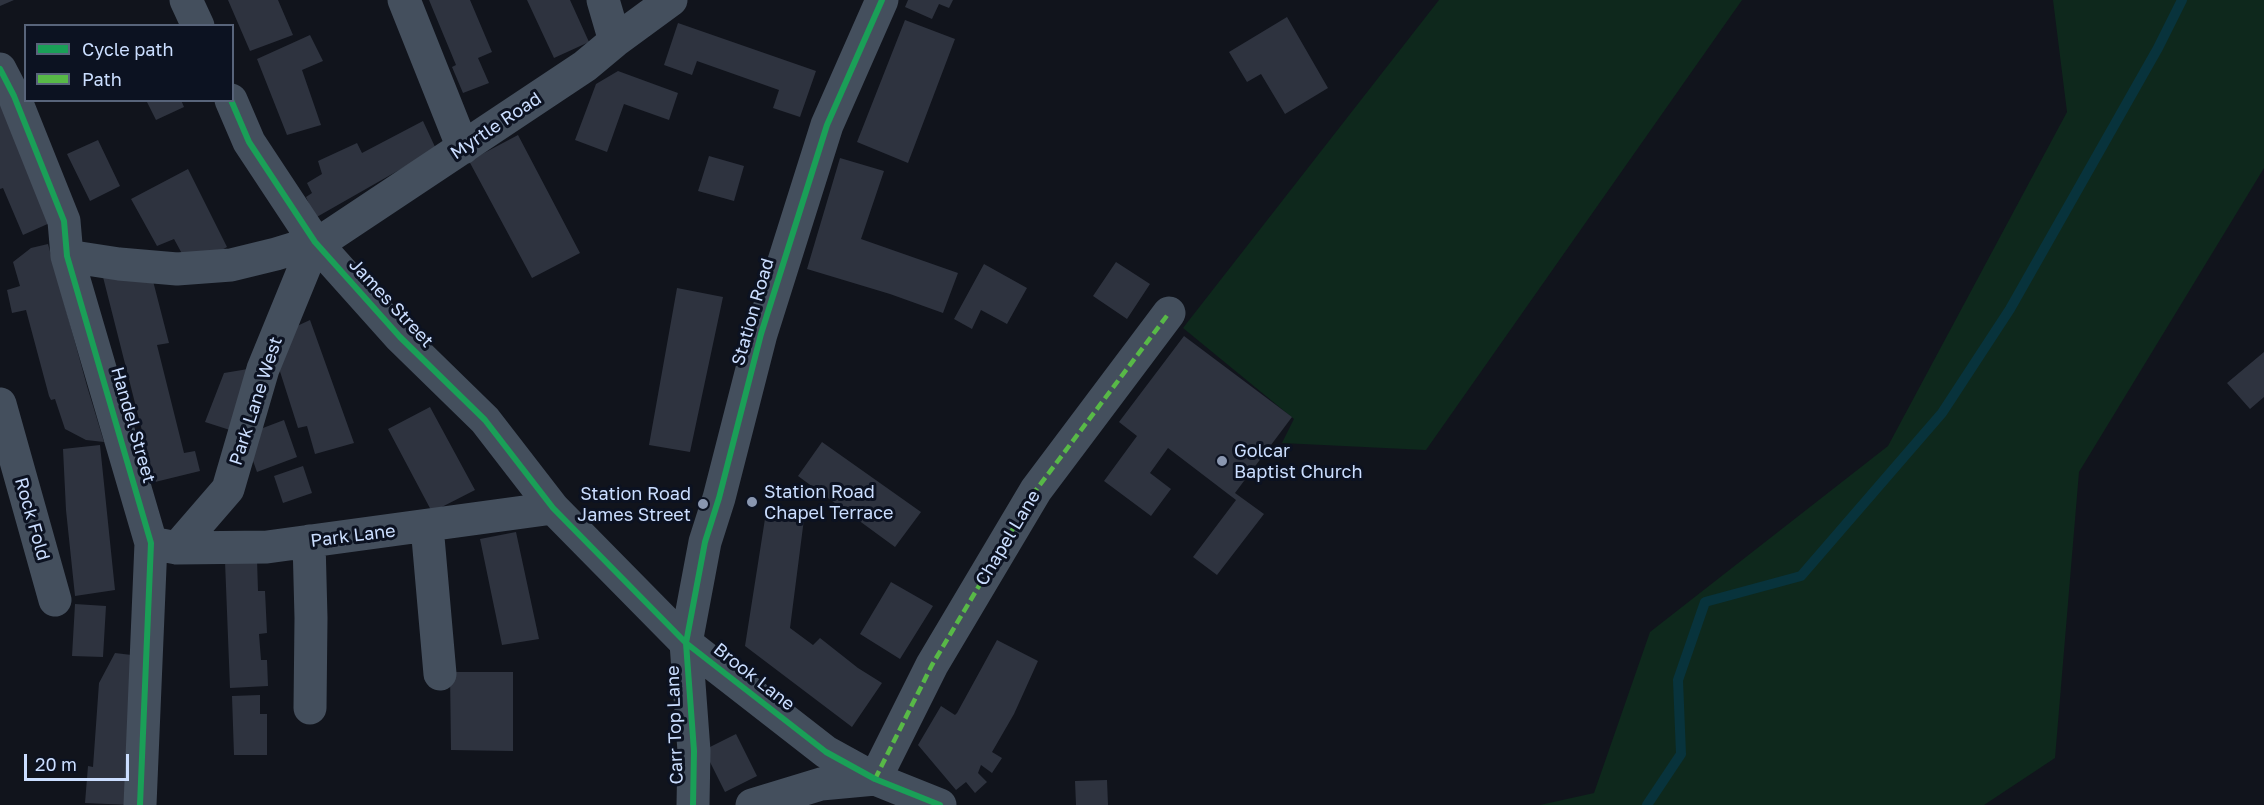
<!DOCTYPE html>
<html>
<head>
<meta charset="utf-8">
<style>
	body { margin:0 }
	#map { position:relative; width:2264px; height:805px; overflow:hidden; background:#11141c; font-family:"Golos Text",sans-serif }
	canvas { display:block }
	.legend { position:absolute; left:24px; top:24px; width:210px; height:78px; box-sizing:border-box; background:#0c1221; border:2px solid #58647a; margin:0; padding:8px 10px; list-style:none; font-size:18px; color:#cbdeff }
	.legend li { display:flex; align-items:center; gap:12px; height:30px }
	.legend b { width:30px; border:2px solid #58647a }
	.scale { position:absolute; left:24px; top:754px; width:105px; height:27px; box-sizing:border-box; border:3px solid #cbdeff; border-top:0; padding-left:8px; font-size:18px; line-height:21px; white-space:nowrap; color:#cbdeff; -webkit-text-stroke:4px #0c1221; paint-order:stroke }
</style>
</head>
<body>
<div id="map">
<canvas width="2264" height="805"></canvas>
<ul class="legend">
<li><b style="height:8px;background:#1a9f57"></b>Cycle path</li>
<li><b style="height:8px;background:#58b947"></b>Path</li>
</ul>
<div class="scale">20 m</div>
</div>
<script>
const context = document.querySelector('canvas').getContext('2d');
context.lineJoin = 'round';
function paint(path, color) {
  context.fillStyle = color;
  context.fill(path, 'evenodd');
}
function toPath(rows) {
  const path = new Path2D();
  for (const r of rows) {
    path.moveTo(r[0], r[1]);
    for (let i = 2; i < r.length; i += 2) path.lineTo(r[i], r[i + 1]);
  }
  return path;
}
function trace(path, color, width, dash) {
  context.strokeStyle = color;
  context.lineWidth = width;
  context.lineCap = dash ? 'butt' : 'round';
  context.setLineDash(dash || []);
  context.stroke(path);
}
function drawText(font, color, halo, rows, align = 'center') {
  context.font = font + ' "Golos Text",sans-serif';
  context.lineWidth = 6;
  context.setLineDash([]);
  context.textBaseline = 'middle';
  context.strokeStyle = halo;
  context.fillStyle = color;
  for (const [text, x, y, turn = 0] of rows) {
    context.save();
    context.translate(x, y);
    context.rotate((+turn || 0) * Math.PI / 180);
    context.textAlign = isNaN(turn) ? turn : align;
    if (halo) context.strokeText(text, 0, 0);
    context.fillText(text, 0, 0);
    context.restore();
  }
}
const green = toPath([
	[1439,0,1742,0,1426,450,1282,443,1294,419,1183,328],
	[2053,0,2264,0,2264,168,2079,472,2055,758,1984,805,1540,805,1594,793,1650,632,1888,446,2067,112]
]);
const stream = toPath([
	[1647,805,1681,754,1678,680,1705,602,1801,576,1942,413,2010,309,2158,48,2182,0]
]);
const building = toPath([
	[0,0,14,0,0,6],
	[228,0,278,0,293,35,250,51],
	[429,0,470,0,492,52,478,58,489,83,463,93,452,67,456,65],
	[527,0,570,0,589,42,554,58],
	[908,0,953,0,949,8,939,4,932,19,905,7],
	[1287,17,1328,88,1285,114,1261,74,1247,82,1229,52],
	[905,20,955,39,908,163,857,142],
	[678,23,816,71,800,117,773,108,779,90,697,61,692,75,664,65],
	[310,35,323,61,302,70,321,125,287,135,257,59],
	[618,71,678,93,669,120,624,104,607,152,575,140,596,84],
	[146,100,181,100,184,107,156,120],
	[0,104,52,222,23,235,3,188,0,189],
	[423,121,436,149,315,218,306,197,312,193,307,183,322,174,318,161,357,143,362,153],
	[518,135,580,253,532,278,469,161],
	[98,140,120,186,90,201,67,154],
	[709,156,744,166,734,201,698,191],
	[840,158,884,171,861,239,958,273,943,313,890,294,807,269],
	[188,169,227,247,202,261,186,261,174,239,157,246,131,199],
	[48,244,87,386,104,442,86,440,65,429,55,399,51,400,49,396,26,310,12,313,7,290,20,286,13,262,31,248],
	[1116,262,1150,284,1127,319,1093,296],
	[984,264,1027,288,1007,324,981,310,972,329,954,319],
	[102,273,152,277,169,343,157,345,184,453,195,451,200,471,155,482],
	[677,288,723,297,690,452,649,445],
	[310,320,354,443,315,454,307,426,298,428,276,359,284,332],
	[1184,336,1292,417,1235,493,1264,514,1217,575,1193,557,1236,500,1168,448,1150,473,1171,489,1151,516,1104,481,1137,436,1119,422],
	[2264,352,2264,397,2250,409,2227,383],
	[254,368,233,431,205,422,224,373],
	[430,407,475,490,432,512,388,429],
	[284,420,297,457,257,472,247,444,255,431],
	[822,442,921,512,895,547,798,476],
	[100,445,115,590,75,596,66,510,63,449],
	[303,466,312,493,283,503,274,476],
	[767,506,804,519,790,628,813,645,820,638,858,668,882,683,852,727,745,646],
	[516,532,539,639,502,645,480,539],
	[257,559,258,591,265,591,267,633,259,634,261,660,267,660,268,686,230,688,225,561],
	[891,582,933,606,900,659,860,634],
	[75,604,106,606,103,657,72,656],
	[997,640,1038,661,1014,714,992,752,1002,758,992,773,981,765,978,773,987,782,975,793,966,782,956,790,918,745,941,706,955,715,957,713],
	[115,653,140,656,131,805,85,803,88,766,93,767,99,683],
	[450,672,513,672,513,751,451,750],
	[260,695,260,714,267,714,267,755,234,755,232,696],
	[736,734,757,776,725,792,704,750],
	[1107,780,1108,805,1076,805,1075,781]
]);
const minor = toPath([
	[186,0,198,26],
	[404,0,463,148],
	[603,0,615,41],
	[0,69,14,96,64,221,67,256,151,543,140,805],
	[231,100,249,142,315,242,400,337,485,420,553,508,686,643,826,752,875,779,940,805],
	[67,256,119,264,177,269,231,265,276,254,325,239,585,66,615,41,671,0],
	[0,404,55,600],
	[427,526,440,674],
	[309,541,311,618,310,708],
	[151,543,177,548,267,547,553,508],
	[177,548,228,489,263,369,315,242],
	[875,779,932,665,1036,490,1169,313],
	[693,805,694,751,686,643,705,542,719,498,761,334,827,125,882,0],
	[752,805,821,784,875,779]
]);
const quiet = toPath([
	[875,779,932,665,1036,490,1169,313]
]);
const cycleway = toPath([
	[0,69,14,96,64,221,67,256,151,543,140,805],
	[231,100,249,142,315,242,400,337,485,420,553,508,686,643,826,752,875,779,940,805],
	[693,805,694,751,686,643,705,542,719,498,761,334,827,125,882,0]
]);
const markers = [
	[1222,461,6,"#8a97b0"],
	[752,502,6,"#8a97b0"],
	[703,504,6,"#8a97b0"]
];
const streetNames = [
	["Myrtle Road",496,126,-34],
	["James Street",391,303,47],
	["Station Road",753,312,-74],
	["Park Lane West",256,401,-72],
	["Handel Street",133,425,74],
	["Rock Fold",32,519,74],
	["Park Lane",353,536,-7],
	["Chapel Lane",1008,538,-59],
	["Brook Lane",754,677,38],
	["Carr Top Lane",675,725,-92]
];
const poiNames = [
	["Golcar",1234,451],
	["Baptist Church",1234,472],
	["Station Road",764,492],
	["Chapel Terrace",764,513],
	["Station Road",691,494,"right"],
	["James Street",691,515,"right"]
];
paint(green, '#0e281c');
trace(stream, '#08333c', 10);
paint(building, '#2e333f');
trace(minor, '#444f5d', 33);
trace(quiet, '#58b947', 4.5, [9, 4.5]);
trace(cycleway, '#1a9f57', 6);
for (const [x, y, r, color] of markers) {
  const dot = new Path2D();
  dot.arc(x, y, r, 0, 2 * Math.PI);
  context.fillStyle = color;
  context.fill(dot);
  trace(dot, '#0c1221', 2);
}
drawText('18px', '#cbdeff', '#0c1221', streetNames);
drawText('18px', '#cbdeff', '#0c1221', poiNames, 'left');
</script>
</body>
</html>
